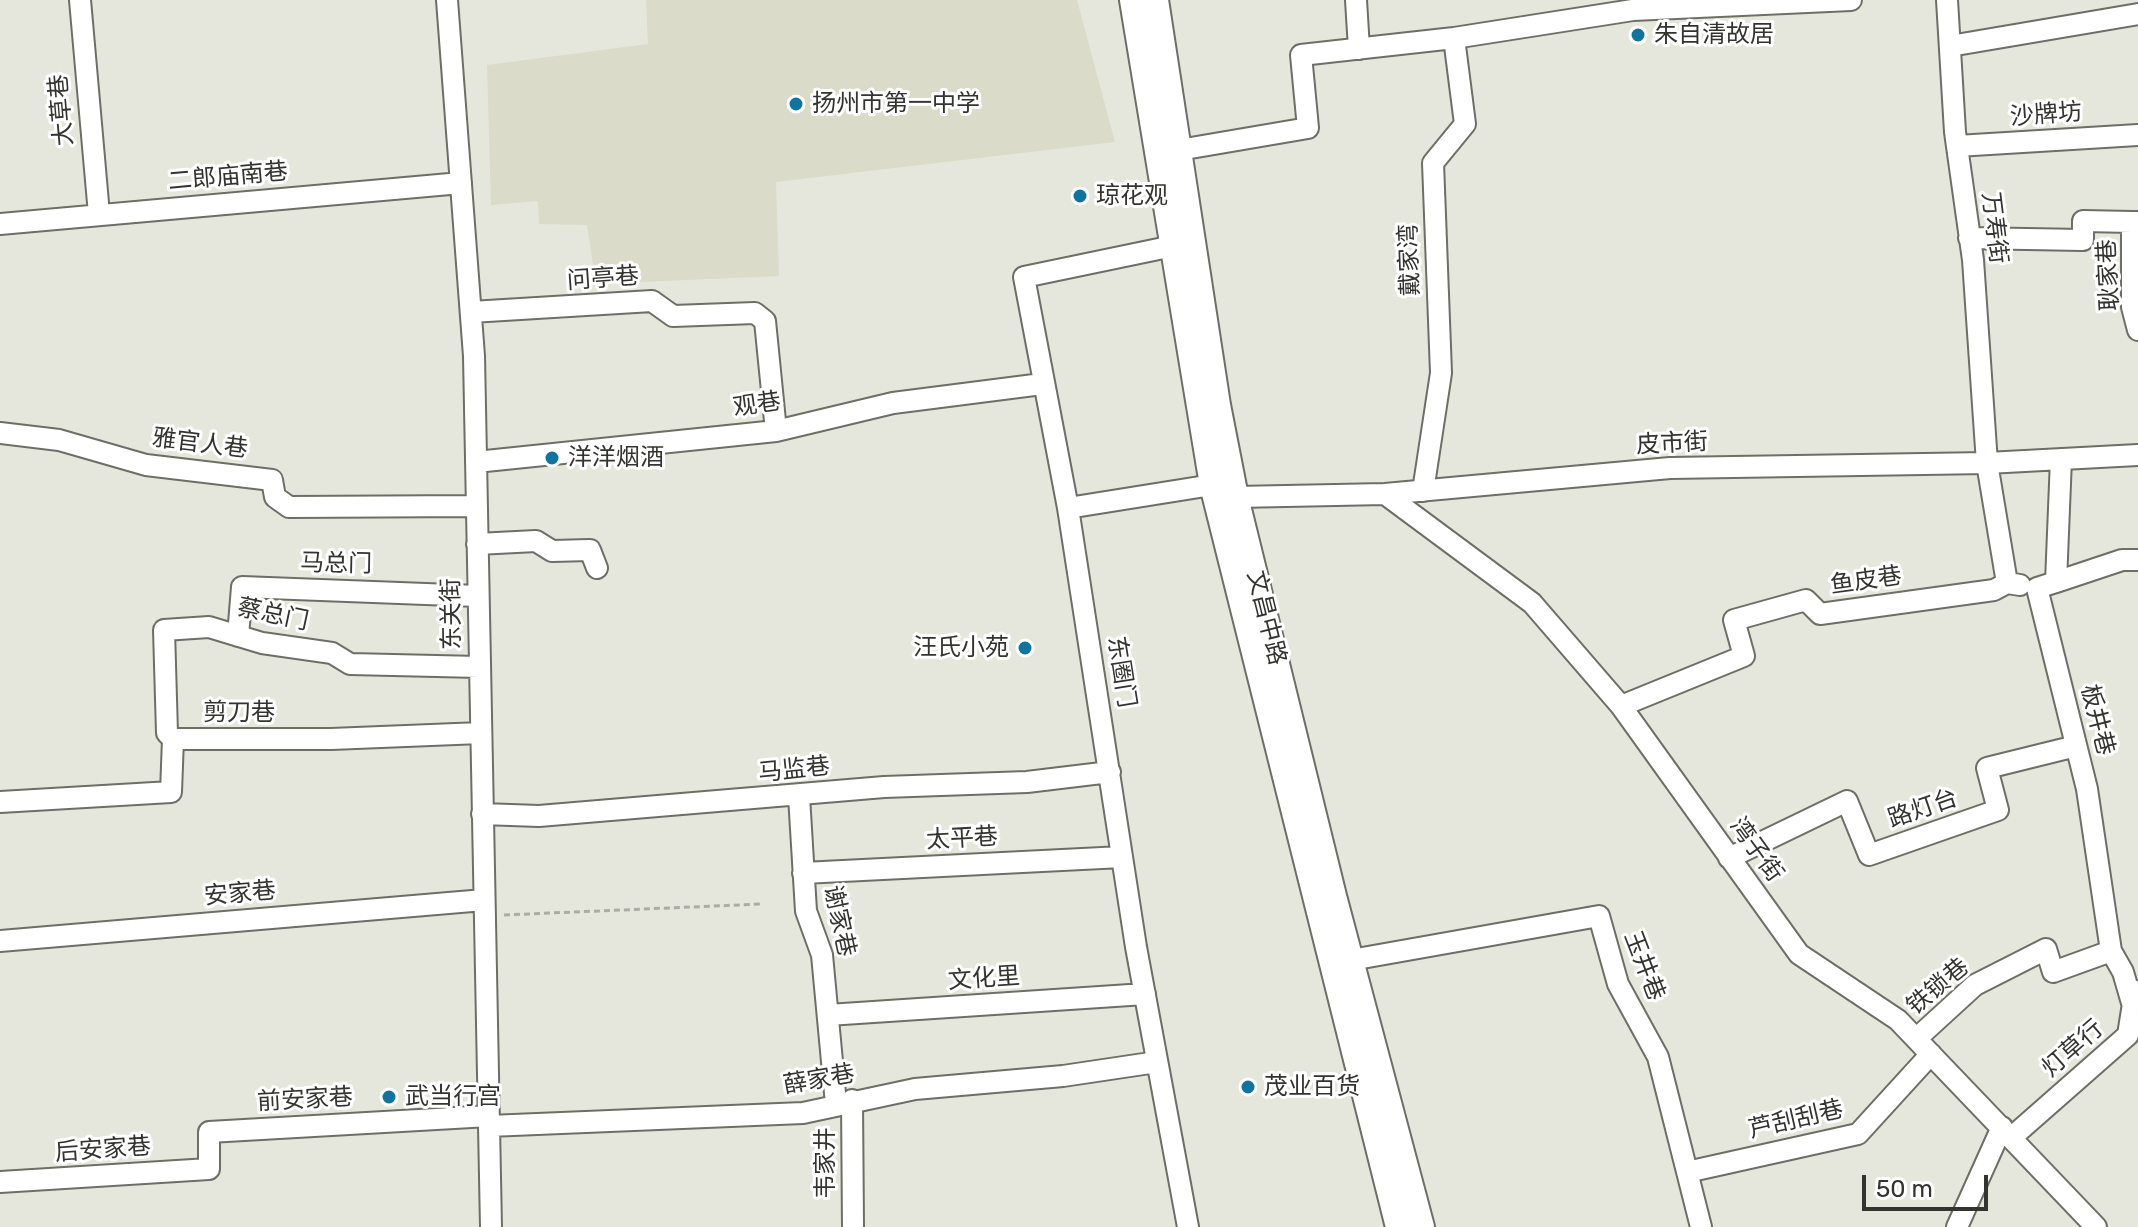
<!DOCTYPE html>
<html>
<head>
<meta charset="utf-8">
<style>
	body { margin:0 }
	#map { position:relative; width:2138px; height:1227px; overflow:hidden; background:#e6e7dc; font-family:Rubik,sans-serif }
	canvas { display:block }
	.scale { position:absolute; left:1862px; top:1175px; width:126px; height:36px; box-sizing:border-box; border:4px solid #33332f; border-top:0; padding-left:10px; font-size:24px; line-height:28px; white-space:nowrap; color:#33332f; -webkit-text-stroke:6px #fff; paint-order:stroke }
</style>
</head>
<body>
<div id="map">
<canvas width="2138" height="1227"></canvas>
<div class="scale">50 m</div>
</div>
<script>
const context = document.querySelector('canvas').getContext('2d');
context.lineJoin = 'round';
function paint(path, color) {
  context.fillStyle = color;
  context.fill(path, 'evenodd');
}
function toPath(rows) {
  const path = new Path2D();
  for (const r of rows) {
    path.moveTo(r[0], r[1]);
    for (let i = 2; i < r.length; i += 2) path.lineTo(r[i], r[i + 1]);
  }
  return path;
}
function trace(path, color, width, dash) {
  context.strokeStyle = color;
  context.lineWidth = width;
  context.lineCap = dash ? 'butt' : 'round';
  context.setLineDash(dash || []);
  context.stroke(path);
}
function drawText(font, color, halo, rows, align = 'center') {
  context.font = font + ' Rubik,"Noto Sans SC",sans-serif';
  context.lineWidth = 6;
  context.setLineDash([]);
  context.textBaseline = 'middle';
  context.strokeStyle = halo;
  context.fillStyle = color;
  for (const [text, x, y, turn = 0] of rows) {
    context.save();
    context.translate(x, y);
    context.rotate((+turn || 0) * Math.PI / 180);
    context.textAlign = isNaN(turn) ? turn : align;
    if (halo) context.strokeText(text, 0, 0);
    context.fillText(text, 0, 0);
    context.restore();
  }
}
const built = toPath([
	[646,0,1077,0,1115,142,776,182,779,276,596,284,587,225,539,224,538,201,491,205,487,65,648,44]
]);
const path = toPath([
	[504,915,762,904]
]);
const minor = toPath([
	[80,0,99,214],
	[447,0,474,356,491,1227],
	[1356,0,1359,49],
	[1947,0,1955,132,1973,260,1987,463,2007,583],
	[1950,46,2138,14],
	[1957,146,2138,135],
	[1179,150,1308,128,1301,55,1454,38,1633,10,1851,0],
	[2138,222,2132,222,2132,307,2138,330],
	[0,224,461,183],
	[1969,238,2083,240,2083,221,2132,222],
	[1173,246,1024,277,1068,508,1136,947,1188,1227],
	[471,312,652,301,673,316,755,313,765,321,776,431],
	[0,433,59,440,146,465,272,480,275,497,289,507,476,506],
	[2061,459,2056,582,2037,588,2087,789,2111,951,2123,972,2132,1003],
	[476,462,776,431,893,403,1042,384],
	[1423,491,1441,373,1433,163,1465,124,1454,38],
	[1385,494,1532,603,1621,706,1799,954,1898,1020,2096,1227],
	[1068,508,1212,485,1236,497,1385,494,1670,468,1987,463,2138,455],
	[477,544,536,541,552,551,590,550,597,568],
	[2056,582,2122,560,2138,560],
	[238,636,242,587,478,596],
	[1621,706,1744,656,1734,620,1806,600,1820,614,1994,590,2007,583,2020,585],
	[173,739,167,733,164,630,209,627,262,643,332,653,350,664,479,667],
	[799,796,806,911,822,955,836,1104],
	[0,802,171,792,173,739,331,739,481,733],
	[482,814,539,816,884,787,1027,782,1110,772],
	[1729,858,1847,801,1869,855,1998,810,1987,768,2076,746],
	[803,873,1122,857],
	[0,941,484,900],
	[1351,960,1599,916,1618,984,1658,1057,1701,1227],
	[828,1015,1145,994],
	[1916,1039,1975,985,2046,949,2053,972,2111,951],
	[852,1100,853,1227],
	[489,1126,803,1113,915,1089,1063,1076,1157,1062],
	[2012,1137,2128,1035,2135,991],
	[1687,1172,1858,1134,1931,1054],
	[0,1182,209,1169,209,1132,489,1116],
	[1957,1227,2002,1127]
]);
const major = toPath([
	[1132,0,1212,485,1398,1227],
	[1156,0,1218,405,1236,497,1334,896,1422,1227]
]);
const markers = [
	[1638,35,8,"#0f74a0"],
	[796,104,8,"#0f74a0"],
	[1080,196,8,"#0f74a0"],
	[552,458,8,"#0f74a0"],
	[1025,648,8,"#0f74a0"],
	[1248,1087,8,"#0f74a0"],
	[389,1097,8,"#0f74a0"]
];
const poiNames = [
	["朱自清故居",1654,35],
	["扬州市第一中学",812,104],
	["琼花观",1096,196],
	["洋洋烟酒",568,458],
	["汪氏小苑",1009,648,"right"],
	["茂业百货",1264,1087],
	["武当行宫",405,1097]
];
const streetNames = [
	["大草巷",62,110,-95],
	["沙牌坊",2046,115,-4],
	["二郎庙南巷",228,177,-5],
	["万寿街",1994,228,83],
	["戴家湾",1410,260,-92],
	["耿家巷",2109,275,-93],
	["问亭巷",603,279,-4],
	["观巷",757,405,-8],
	["雅官人巷",200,444,7],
	["皮市街",1672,444,-3],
	["马总门",336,564,1],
	["鱼皮巷",1866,581,-8],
	["东关街",452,614,-91],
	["蔡总门",273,615,12],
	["文昌中路",1266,618,76],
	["东圈门",1121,672,81],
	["剪刀巷",239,713],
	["板井巷",2097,720,76],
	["马监巷",794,770,-6],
	["路灯台",1923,809,-19],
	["太平巷",962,839,-3],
	["湾子街",1756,850,54],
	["安家巷",240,894,-5],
	["谢家巷",839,921,78],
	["玉井巷",1644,966,69],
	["文化里",984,979,-4],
	["铁锁巷",1938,987,-40],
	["灯草行",2073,1049,-41],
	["薛家巷",819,1080,-10],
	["前安家巷",305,1100,-3],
	["芦刮刮巷",1796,1120,-13],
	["后安家巷",103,1150,-4],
	["韦家井",826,1163,-90]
];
paint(built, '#dadbc9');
trace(minor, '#6d6e65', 24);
trace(major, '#6d6e65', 28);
trace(path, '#acaca4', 3, [6, 4]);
trace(minor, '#fff', 20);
trace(major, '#fff', 24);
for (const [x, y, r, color] of markers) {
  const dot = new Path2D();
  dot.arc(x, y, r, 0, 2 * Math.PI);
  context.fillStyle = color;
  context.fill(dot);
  trace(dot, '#fff', 3);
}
drawText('24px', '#33332f', '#fff', poiNames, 'left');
drawText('24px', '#33332f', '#fff', streetNames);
</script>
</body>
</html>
